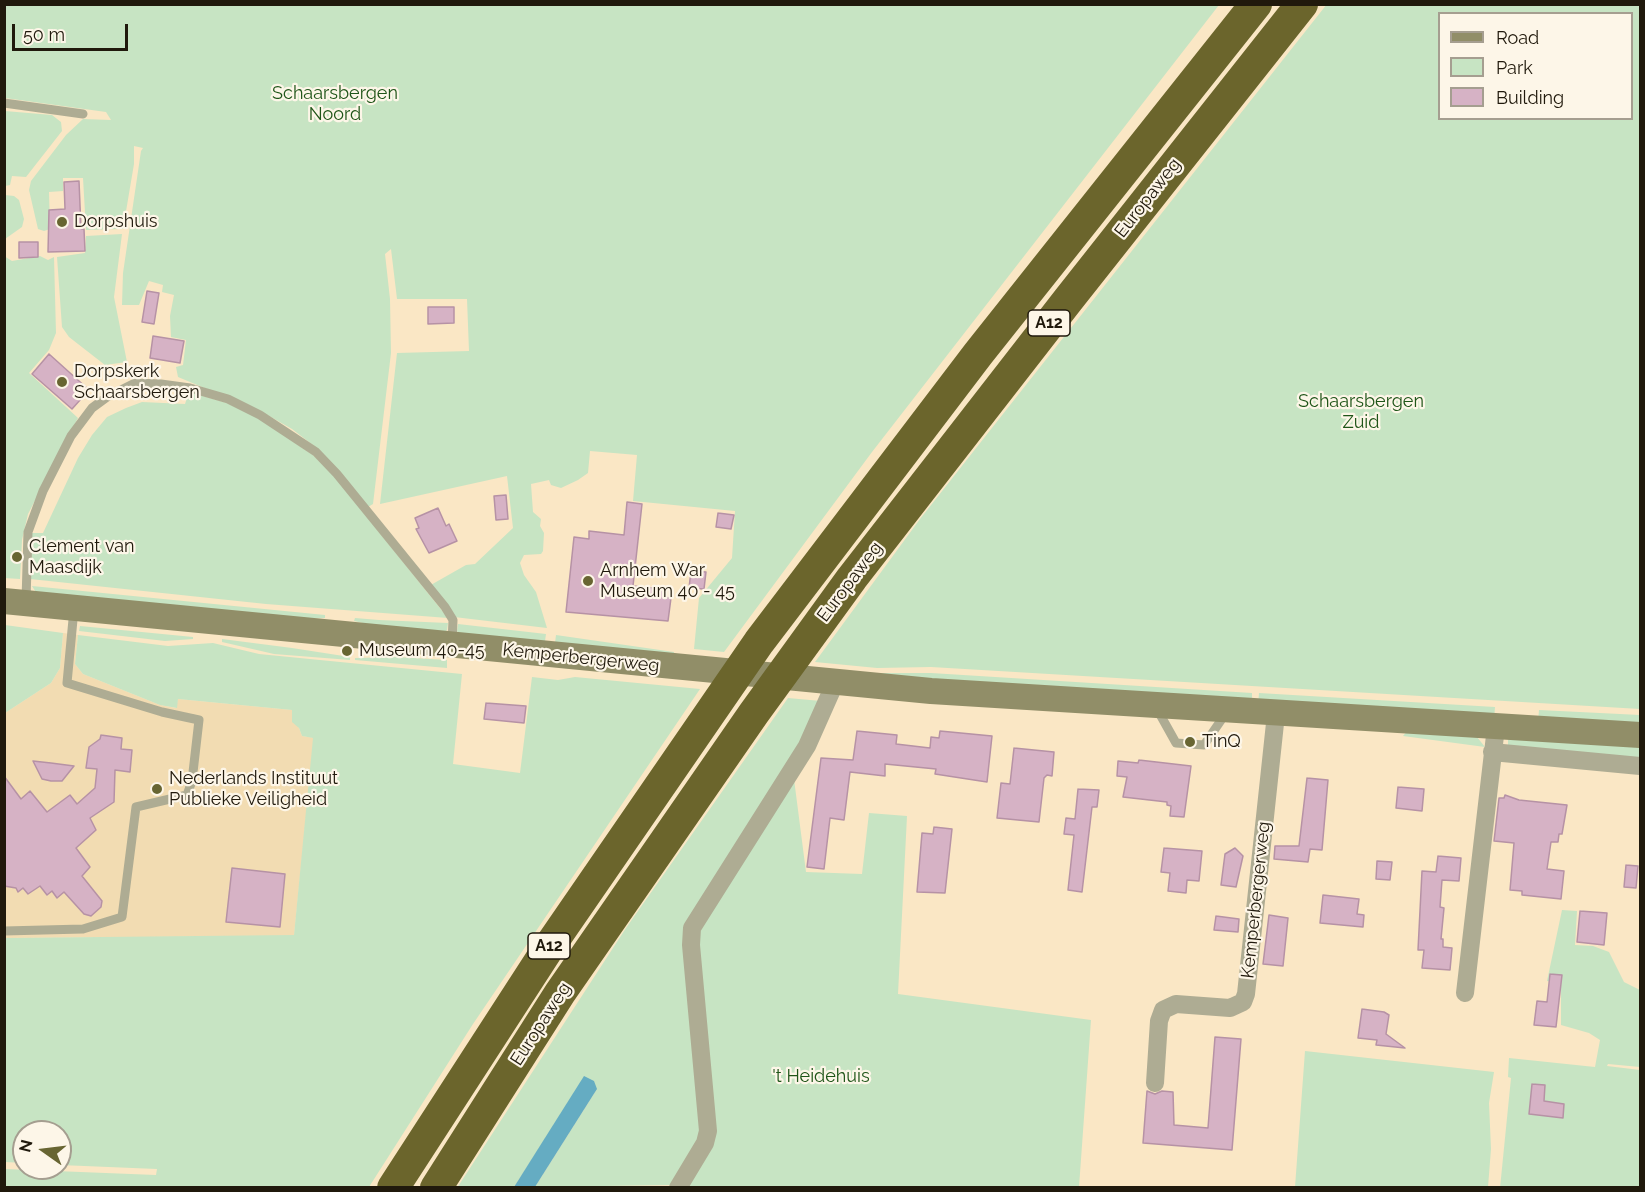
<!DOCTYPE html>
<html>
<head>
<meta charset="utf-8">
<style>
	body { margin:0 }
	#map { position:relative; width:1645px; height:1192px; overflow:hidden; background:#fae7c5; font-family:Raleway,sans-serif }
	canvas { display:block }
	.frame { position:absolute; inset:0; border:6px solid #20190c; pointer-events:none }
	.legend { position:absolute; left:1438px; top:12px; width:195px; height:108px; box-sizing:border-box; background:#fdf6e8; border:2px solid #a59e90; margin:0; padding:8px 10px; list-style:none; font-size:18px; color:#20190c }
	.legend li { display:flex; align-items:center; gap:12px; height:30px }
	.legend b { width:30px; border:2px solid #a59e90 }
	.north { position:absolute; left:12px; top:1120px; width:60px; height:60px; box-sizing:border-box; background:#fdf6e8; border:2px solid #a59e90; border-radius:50%; rotate:284deg; font-size:16px; font-weight:700; line-height:24px; text-align:center; color:#20190c }
	.north::after { content:''; display:block; margin:auto; width:21px; height:27px; background:#686532; clip-path:polygon(50% 0,100% 100%,50% 72%,0 100%) }
	.scale { position:absolute; left:12px; top:24px; width:116px; height:27px; box-sizing:border-box; border:3px solid #20190c; border-top:0; padding-left:8px; font-size:18px; line-height:21px; white-space:nowrap; color:#20190c; -webkit-text-stroke:4px #fdf6e8; paint-order:stroke }
</style>
</head>
<body>
<div id="map">
<canvas width="1645" height="1192"></canvas>
<div class="frame"></div>
<ul class="legend">
<li><b style="height:8px;background:#918e68"></b>Road</li>
<li><b style="height:16px;background:#c7e4c3"></b>Park</li>
<li><b style="height:16px;background:#d6b2c5"></b>Building</li>
</ul>
<div class="north">N</div>
<div class="scale">50 m</div>
</div>
<script>
const context = document.querySelector('canvas').getContext('2d');
context.lineJoin = 'round';
function paint(path, color) {
  context.fillStyle = color;
  context.fill(path, 'evenodd');
}
function toPath(rows) {
  const path = new Path2D();
  for (const r of rows) {
    path.moveTo(r[0], r[1]);
    for (let i = 2; i < r.length; i += 2) path.lineTo(r[i], r[i + 1]);
  }
  return path;
}
function trace(path, color, width, dash) {
  context.strokeStyle = color;
  context.lineWidth = width;
  context.lineCap = dash ? 'butt' : 'round';
  context.setLineDash(dash || []);
  context.stroke(path);
}
function drawText(font, color, halo, rows, align = 'center') {
  context.font = font + ' Raleway,sans-serif';
  context.lineWidth = 4.5;
  context.setLineDash([]);
  context.textBaseline = 'middle';
  context.strokeStyle = halo;
  context.fillStyle = color;
  for (const [text, x, y, turn = 0] of rows) {
    context.save();
    context.translate(x, y);
    context.rotate((+turn || 0) * Math.PI / 180);
    context.textAlign = isNaN(turn) ? turn : align;
    if (halo) context.strokeText(text, 0, 0);
    context.fillText(text, 0, 0);
    context.restore();
  }
}
const built = toPath([
	[63,633,78,635,75,664,83,674,160,705,176,708,178,699,292,710,302,736,314,738,294,936,5,938,5,713,51,683,60,668]
]);
const green = toPath([
	[1327,4,1640,5,1640,709,931,667,877,668,815,662,920,519],
	[1440,14,1632,14,1632,118,1440,118],
	[4,5,1219,5,872,452,724,652,694,649,699,598,732,558,735,511,633,501,637,455,590,451,588,473,578,480,561,488,551,485,549,480,531,484,533,512,541,519,540,526,544,533,543,551,541,554,524,555,520,563,524,575,536,592,547,628,454,617,429,586,466,565,475,564,513,528,507,476,380,504,397,353,469,351,467,299,397,299,391,249,385,254,390,299,391,353,373,504,368,507,318,449,292,429,262,412,178,377,176,367,183,365,186,340,171,337,170,316,174,295,162,292,163,285,149,281,139,305,122,305,123,273,141,151,143,148,134,146,134,164,123,229,86,230,83,178,63,178,63,191,49,192,50,229,44,231,38,229,29,190,31,181,66,135,83,119,111,120,106,112,5,98],
	[5,111,52,115,61,122,62,131,26,177,12,176,10,185,5,186],
	[5,195,14,196,19,200,24,219,22,227,5,239],
	[122,234,114,297,127,362,105,365,69,337,62,327,57,257,85,253,86,236],
	[4,256,12,261,40,256,48,260,54,257,56,333,49,350,29,373,78,418,28,514,22,540,20,579,4,578],
	[189,392,227,403,258,418,313,455,334,476,448,618,266,604,30,579,32,533,43,533,78,458,92,435,107,417,126,408,142,402,185,404],
	[32,586,325,615,325,618,273,620,39,597],
	[355,618,379,620,448,623,447,630,440,637,408,633,354,621],
	[458,624,546,634,545,641,463,639,457,631],
	[5,625,63,633,60,668,51,683,5,713],
	[80,626,193,637,193,639,165,641,79,631],
	[78,635,168,646,213,643,259,654,462,674,453,764,520,773,532,677,558,680,575,677,700,689,473,1024,369,1187,5,1187,5,1169,156,1175,157,1169,60,1165,60,1132,24,1132,24,1163,5,1162,5,938,294,935,313,738,302,736,299,728,292,722,292,710,178,699,177,708,160,705,83,674,75,664],
	[556,635,674,652,674,654,555,643],
	[222,639,292,648,350,657,350,660,274,654,222,642],
	[397,657,447,660,447,668,355,660,355,658],
	[840,673,931,673,1252,693,1252,705],
	[1259,693,1495,707,1494,720,1258,705],
	[788,698,821,701,813,722,694,915,704,1129,674,1185,535,1187,597,1089,542,1144,514,1187,457,1188,626,928],
	[1539,710,1640,715,1640,725,1538,722],
	[1409,729,1477,737,1485,747,1403,736],
	[1508,739,1640,743,1640,760,1508,745],
	[794,779,806,872,862,874,869,813,907,816,898,994,1091,1020,1079,1187,683,1188,710,1144,696,928],
	[1562,910,1577,911,1575,945,1593,946,1609,952,1624,982,1640,990,1640,1067,1608,1064,1607,1066,1640,1070,1640,1187,1500,1188,1511,1078,1508,1077,1509,1058,1595,1067,1600,1040,1589,1033,1561,1025,1561,983,1547,981],
	[1305,1051,1494,1072,1489,1103,1491,1149,1488,1187,1295,1187]
]);
const water = toPath([
	[584,1076,594,1081,597,1089,535,1187,514,1187]
]);
const building = toPath([
	[79,181,81,229,84,229,85,251,48,252,49,210,65,209,64,182,79,181],
	[19,242,38,242,38,257,19,258,19,242],
	[147,291,159,293,154,324,142,322,147,291],
	[428,307,454,307,454,323,428,324,428,307],
	[153,336,184,341,180,363,150,358,153,336],
	[49,354,89,390,72,409,32,374,49,354],
	[506,495,508,519,496,520,494,496,506,495],
	[627,502,642,504,633,586,665,589,664,597,671,598,668,621,566,612,574,537,589,539,589,531,624,535,627,502],
	[438,508,446,526,449,524,457,541,429,553,416,529,419,528,415,518,438,508],
	[718,513,734,515,731,529,716,527,718,513],
	[691,571,706,572,704,589,689,588,691,571],
	[486,703,526,706,524,723,484,719,486,703],
	[857,731,897,735,896,744,930,748,931,737,939,738,940,731,992,736,987,782,935,774,936,769,885,764,885,776,850,772,844,820,830,818,824,869,807,867,821,758,853,760,857,731],
	[101,735,122,738,121,749,132,750,130,772,115,770,114,802,90,818,96,830,76,848,90,867,82,876,102,901,101,907,91,916,84,914,64,892,57,898,52,891,47,895,40,886,28,894,23,888,18,892,16,888,4,886,4,776,21,799,30,791,47,812,70,795,77,804,95,788,97,769,86,768,89,747,100,739,101,735],
	[1014,748,1054,752,1052,776,1047,775,1044,778,1039,822,997,818,1001,783,1010,784,1014,748],
	[1139,760,1191,766,1184,817,1170,816,1171,806,1167,805,1167,802,1123,797,1127,777,1117,776,1118,761,1138,763,1139,760],
	[33,761,51,763,74,766,62,781,51,781,42,779,33,761],
	[1307,778,1328,780,1322,850,1310,849,1308,862,1274,859,1275,846,1299,846,1307,778],
	[1398,787,1424,789,1422,811,1396,808,1398,787],
	[1078,789,1099,790,1097,807,1092,807,1082,892,1068,890,1074,835,1064,834,1066,818,1075,819,1078,789],
	[1505,795,1519,800,1567,805,1562,834,1559,834,1558,842,1551,842,1547,869,1564,871,1561,899,1522,895,1522,891,1510,890,1514,843,1494,841,1499,798,1504,798,1505,795],
	[934,827,952,829,945,893,917,892,922,833,933,834,934,827],
	[1164,848,1202,851,1199,881,1187,880,1186,893,1168,891,1170,873,1161,872,1164,848],
	[1235,848,1243,856,1236,887,1221,885,1225,854,1235,848],
	[1438,856,1461,858,1459,881,1442,880,1440,907,1444,908,1441,939,1443,939,1443,947,1452,948,1450,970,1422,968,1424,950,1418,950,1422,871,1436,872,1438,856],
	[1377,861,1392,862,1390,880,1376,879,1377,861],
	[1626,865,1638,866,1636,888,1624,887,1626,865],
	[232,868,285,874,280,927,226,922,232,868],
	[1323,895,1359,899,1357,914,1364,915,1363,927,1320,923,1323,895],
	[1580,911,1607,913,1604,945,1577,942,1580,911],
	[1269,915,1288,918,1283,966,1263,964,1269,915],
	[1216,916,1239,919,1238,932,1214,930,1216,916],
	[1550,974,1562,975,1556,1027,1534,1025,1537,1001,1547,1002,1550,974],
	[1362,1009,1384,1012,1389,1015,1386,1034,1405,1048,1376,1045,1377,1040,1358,1038,1362,1009],
	[1215,1037,1241,1039,1232,1150,1143,1143,1147,1091,1155,1094,1162,1091,1173,1092,1174,1125,1208,1128,1215,1037],
	[1532,1084,1545,1085,1544,1101,1564,1104,1563,1118,1529,1114,1532,1084]
]);
const lane = toPath([
	[4,103,83,114],
	[26,601,28,532,43,491,71,436,92,408,107,397,135,383,161,384,190,388,228,399,260,415,316,452,337,474,445,607,453,620,452,643],
	[1157,709,1176,743,1204,745,1226,713],
	[4,931,83,929,122,917,136,807,187,795,192,781,199,720,162,712,67,683,74,609]
]);
const street = toPath([
	[1492,752,1640,766],
	[1465,993,1496,727],
	[1155,1083,1159,1021,1163,1010,1176,1004,1230,1008,1243,1002,1246,994,1276,714],
	[678,1188,705,1143,708,1131,691,945,692,928,807,746,835,683]
]);
const secondary = toPath([
	[4,601,931,691,1640,735]
]);
const highway = toPath([
	[393,1188,551,944,759,642,978,354,1256,4],
	[436,1188,560,993,754,713,852,578,1068,300,1302,4]
]);
const markers = [
	[62,222,6,"#686532"],
	[62,382,6,"#686532"],
	[17,557,6,"#686532"],
	[588,581,6,"#686532"],
	[347,651,6,"#686532"],
	[1190,742,6,"#686532"],
	[157,789,6,"#686532"]
];
const shields = [
	[1049,323,42],
	[549,946,42]
];
const shieldNames = [
	["A12",1049,323],
	["A12",549,946]
];
const parkNames = [
	["Schaarsbergen",335,94],
	["Noord",335,115],
	["Schaarsbergen",1361,402],
	["Zuid",1361,423],
	["'t Heidehuis",821,1077]
];
const streetNames = [
	["Europaweg",1148,198,-52],
	["Europaweg",850,582,-53],
	["Kemperbergerweg",581,658,6],
	["Kemperbergerweg",1256,900,-84],
	["Europaweg",541,1024,-57]
];
const poiNames = [
	["Dorpshuis",74,222],
	["Dorpskerk",74,372],
	["Schaarsbergen",74,393],
	["Clement van",29,547],
	["Maasdijk",29,568],
	["Arnhem War",600,571],
	["Museum 40 - 45",600,592],
	["Museum 40-45",359,651],
	["TinQ",1202,742],
	["Nederlands Instituut",169,779],
	["Publieke Veiligheid",169,800]
];
paint(built, '#f2dcb2');
paint(green, '#c7e4c3');
paint(water, '#65acc2');
paint(building, '#d6b2c5');
trace(building, '#b692a5', 1.5);
trace(lane, '#aeac93', 9);
trace(street, '#aeac93', 18);
trace(secondary, '#918e68', 26);
trace(highway, '#6b652c', 32);
for (const [x, y, r, color] of markers) {
  const dot = new Path2D();
  dot.arc(x, y, r, 0, 2 * Math.PI);
  context.fillStyle = color;
  context.fill(dot);
  trace(dot, '#fdf6e8', 2);
}
for (const [x, y, w] of shields) {
  const box = new Path2D();
  box.roundRect(x - w / 2, y - 13, w, 26, 4.5);
  context.fillStyle = '#fdf6e8';
  context.fill(box);
  trace(box, '#20190c', 1.5);
}
drawText('bold 16px', '#20190c', null, shieldNames);
drawText('18px', '#1f5518', '#fdf6e8', parkNames);
drawText('18px', '#20190c', '#fdf6e8', streetNames);
drawText('18px', '#20190c', '#fdf6e8', poiNames, 'left');
</script>
</body>
</html>
